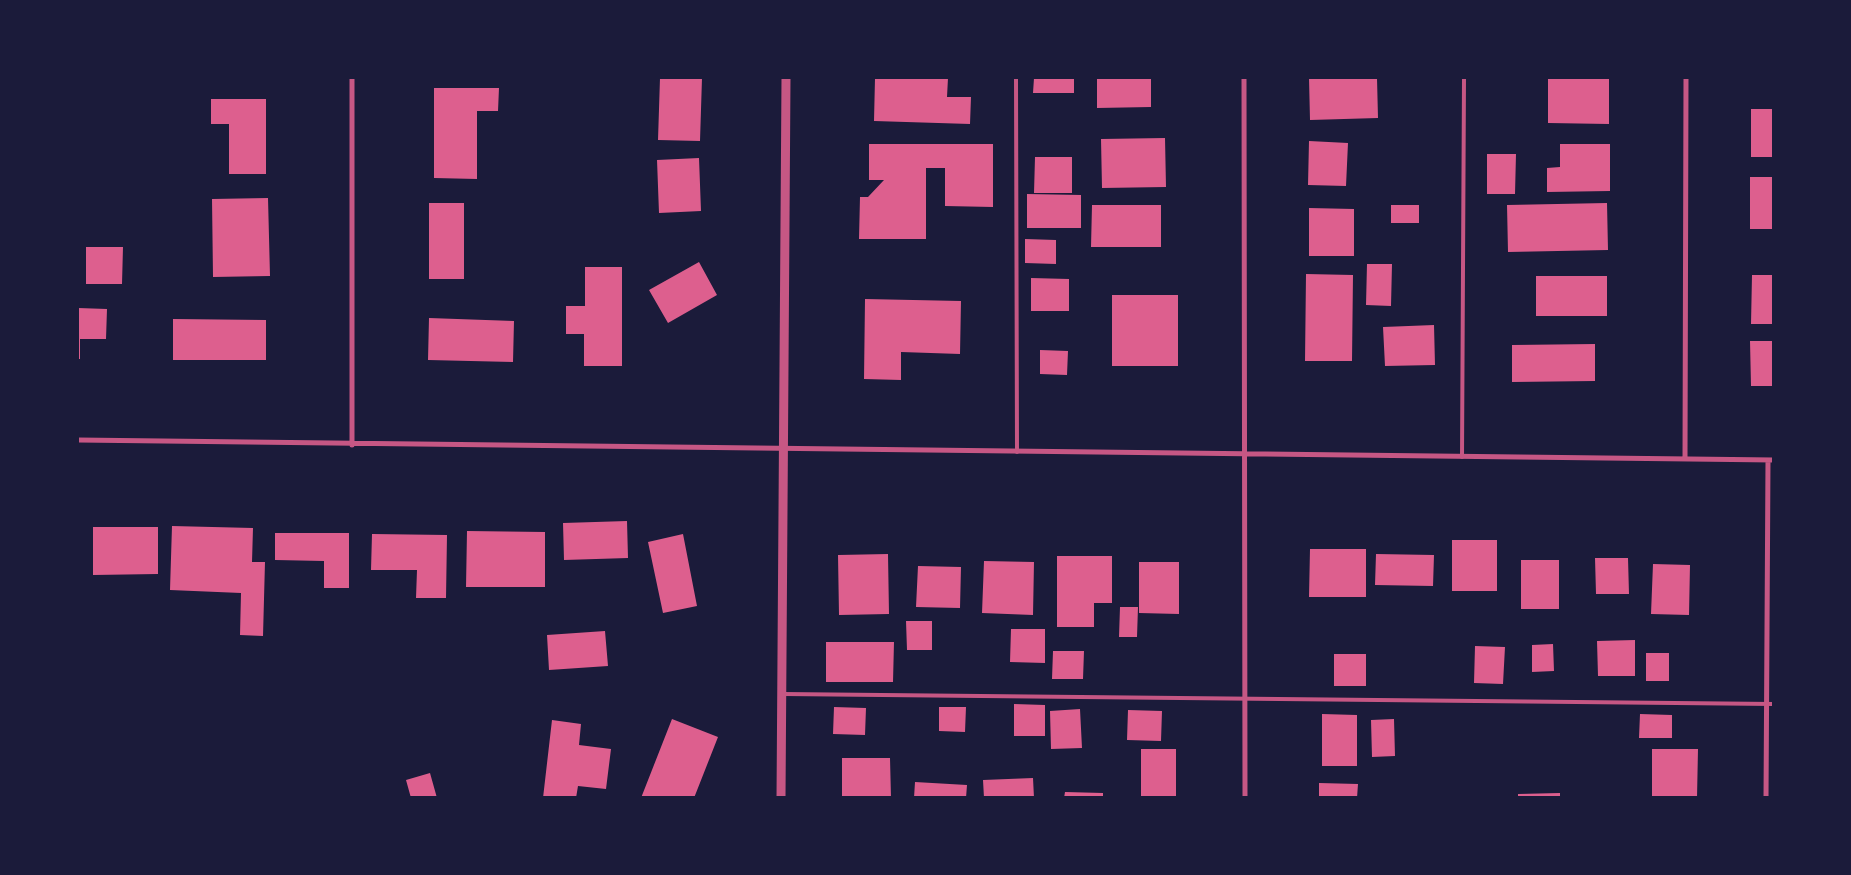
<!DOCTYPE html>
<html>
<head>
<meta charset="utf-8">
<style>
	body { margin:0 }
	#map { position:relative; width:1851px; height:875px; overflow:hidden; background:#1b1b3a; font-family:Raleway,sans-serif }
	canvas { display:block }
	.frame { position:absolute; inset:0; border:79px solid #1b1b3a; pointer-events:none }
</style>
</head>
<body>
<div id="map">
<canvas width="1851" height="875"></canvas>
<div class="frame"></div>
</div>
<script>
const context = document.querySelector('canvas').getContext('2d');
context.lineJoin = 'round';
function paint(path, color) {
  context.fillStyle = color;
  context.fill(path, 'evenodd');
}
function toPath(rows) {
  const path = new Path2D();
  for (const r of rows) {
    path.moveTo(r[0], r[1]);
    for (let i = 2; i < r.length; i += 2) path.lineTo(r[i], r[i + 1]);
  }
  return path;
}
function trace(path, color, width, dash) {
  context.strokeStyle = color;
  context.lineWidth = width;
  context.lineCap = dash ? 'butt' : 'round';
  context.setLineDash(dash || []);
  context.stroke(path);
}
const building = toPath([
	[660,78,702,78,700,141,658,140],
	[875,78,948,78,947,97,971,97,970,124,874,121],
	[1034,78,1074,78,1074,93,1033,93],
	[1097,78,1151,78,1151,107,1097,108],
	[1309,78,1377,78,1378,118,1310,120],
	[1548,78,1609,78,1609,124,1548,123],
	[434,88,499,88,498,111,477,111,477,179,434,178],
	[211,99,266,99,266,174,229,174,229,124,211,124],
	[1751,109,1774,109,1774,157,1751,157],
	[1165,138,1166,187,1102,188,1101,139],
	[1309,141,1348,143,1346,186,1308,185],
	[869,144,993,144,993,207,945,206,945,168,926,168,926,239,859,239,860,197,868,197,884,180,869,180],
	[1560,144,1610,144,1610,191,1547,192,1547,168,1560,167],
	[1487,154,1516,154,1515,194,1487,194],
	[1035,157,1072,157,1072,193,1034,193],
	[699,158,701,211,659,213,657,160],
	[1750,177,1774,177,1774,229,1750,229],
	[1027,194,1081,195,1081,228,1027,228],
	[268,198,270,276,213,277,212,199],
	[429,203,464,203,464,279,429,279],
	[1607,203,1608,250,1508,252,1507,205],
	[1092,205,1161,205,1161,247,1091,247],
	[1391,205,1419,205,1419,223,1391,223],
	[1309,208,1354,209,1354,256,1309,256],
	[1025,239,1056,240,1056,264,1025,263],
	[86,247,123,247,122,284,86,284],
	[699,262,717,295,668,323,649,290],
	[1367,264,1392,264,1391,306,1366,305],
	[585,267,622,267,622,366,584,366,584,334,566,334,566,306,585,306],
	[1306,274,1353,275,1352,361,1305,361],
	[1752,275,1774,275,1774,324,1751,324],
	[1536,276,1607,276,1607,316,1536,316],
	[1031,278,1069,279,1069,311,1031,311],
	[1112,295,1178,295,1178,366,1112,366],
	[865,299,961,301,960,354,901,352,901,380,864,379],
	[78,308,107,309,106,339,80,339,80,359,78,359],
	[429,318,514,321,513,362,428,360],
	[173,319,266,320,266,360,173,360],
	[1434,325,1435,365,1385,366,1383,327],
	[1750,341,1774,341,1774,386,1751,386],
	[1595,344,1595,381,1512,382,1512,345],
	[1040,350,1068,351,1067,375,1040,374],
	[627,521,628,558,564,560,563,523],
	[172,526,253,528,252,562,265,562,263,636,240,635,241,593,170,590],
	[93,527,158,527,158,574,93,575],
	[467,531,545,532,545,587,466,587],
	[275,533,349,533,349,588,324,588,324,561,275,560],
	[372,534,447,535,446,598,416,598,417,570,371,570],
	[683,534,697,606,663,613,648,542],
	[1452,540,1497,540,1497,591,1452,591],
	[1310,549,1366,549,1366,597,1309,597],
	[888,554,889,614,839,615,838,555],
	[1376,554,1434,555,1433,586,1375,585],
	[1057,556,1112,556,1112,603,1094,603,1094,627,1057,627],
	[1595,558,1628,558,1629,594,1596,594],
	[1521,560,1559,560,1559,609,1521,609],
	[984,561,1034,562,1033,615,982,613],
	[1139,562,1179,562,1179,614,1139,613],
	[1653,564,1690,565,1689,615,1651,614],
	[918,566,961,567,960,608,916,607],
	[1120,607,1138,607,1137,637,1119,637],
	[906,621,932,621,932,650,907,650],
	[1011,629,1045,629,1045,663,1010,662],
	[605,631,608,666,549,670,547,635],
	[1635,640,1635,676,1598,676,1597,641],
	[826,642,894,642,893,682,826,682],
	[1553,644,1554,671,1532,672,1532,645],
	[1475,646,1505,647,1503,684,1474,683],
	[1053,651,1084,651,1083,679,1052,679],
	[1646,653,1669,653,1669,681,1646,681],
	[1334,654,1366,654,1366,686,1334,686],
	[1014,704,1045,705,1045,736,1014,736],
	[834,707,866,708,865,735,833,734],
	[939,707,966,707,965,732,939,731],
	[1080,709,1082,748,1051,749,1050,711],
	[1128,710,1162,711,1161,741,1127,740],
	[1322,714,1357,715,1357,766,1322,766],
	[1640,714,1672,715,1672,738,1639,738],
	[672,719,718,737,694,798,641,798],
	[1394,719,1395,756,1372,757,1371,720],
	[552,720,581,724,579,745,611,749,606,789,578,786,576,798,543,798],
	[1141,749,1176,749,1176,798,1141,798],
	[1652,749,1698,749,1697,798,1652,798],
	[842,758,890,758,891,798,842,798],
	[430,773,437,798,411,798,406,780],
	[1033,778,1034,798,984,798,983,780],
	[915,782,967,785,966,798,914,798],
	[1319,783,1358,784,1357,798,1319,798],
	[1065,792,1103,793,1103,798,1064,798],
	[1560,793,1560,798,1518,798,1518,794]
]);
const service = toPath([
	[1016,78,1017,452],
	[1462,457,1464,78],
	[783,694,1774,704]
]);
const minor = toPath([
	[352,78,352,445],
	[1244,78,1245,798],
	[78,440,1774,460],
	[1685,459,1686,78],
	[1766,798,1768,460]
]);
const tertiary = toPath([
	[781,798,786,78]
]);
paint(building, '#dd5f8e');
trace(service, '#c65784', 4);
trace(minor, '#c65784', 5);
trace(tertiary, '#c65784', 9);
</script>
</body>
</html>
